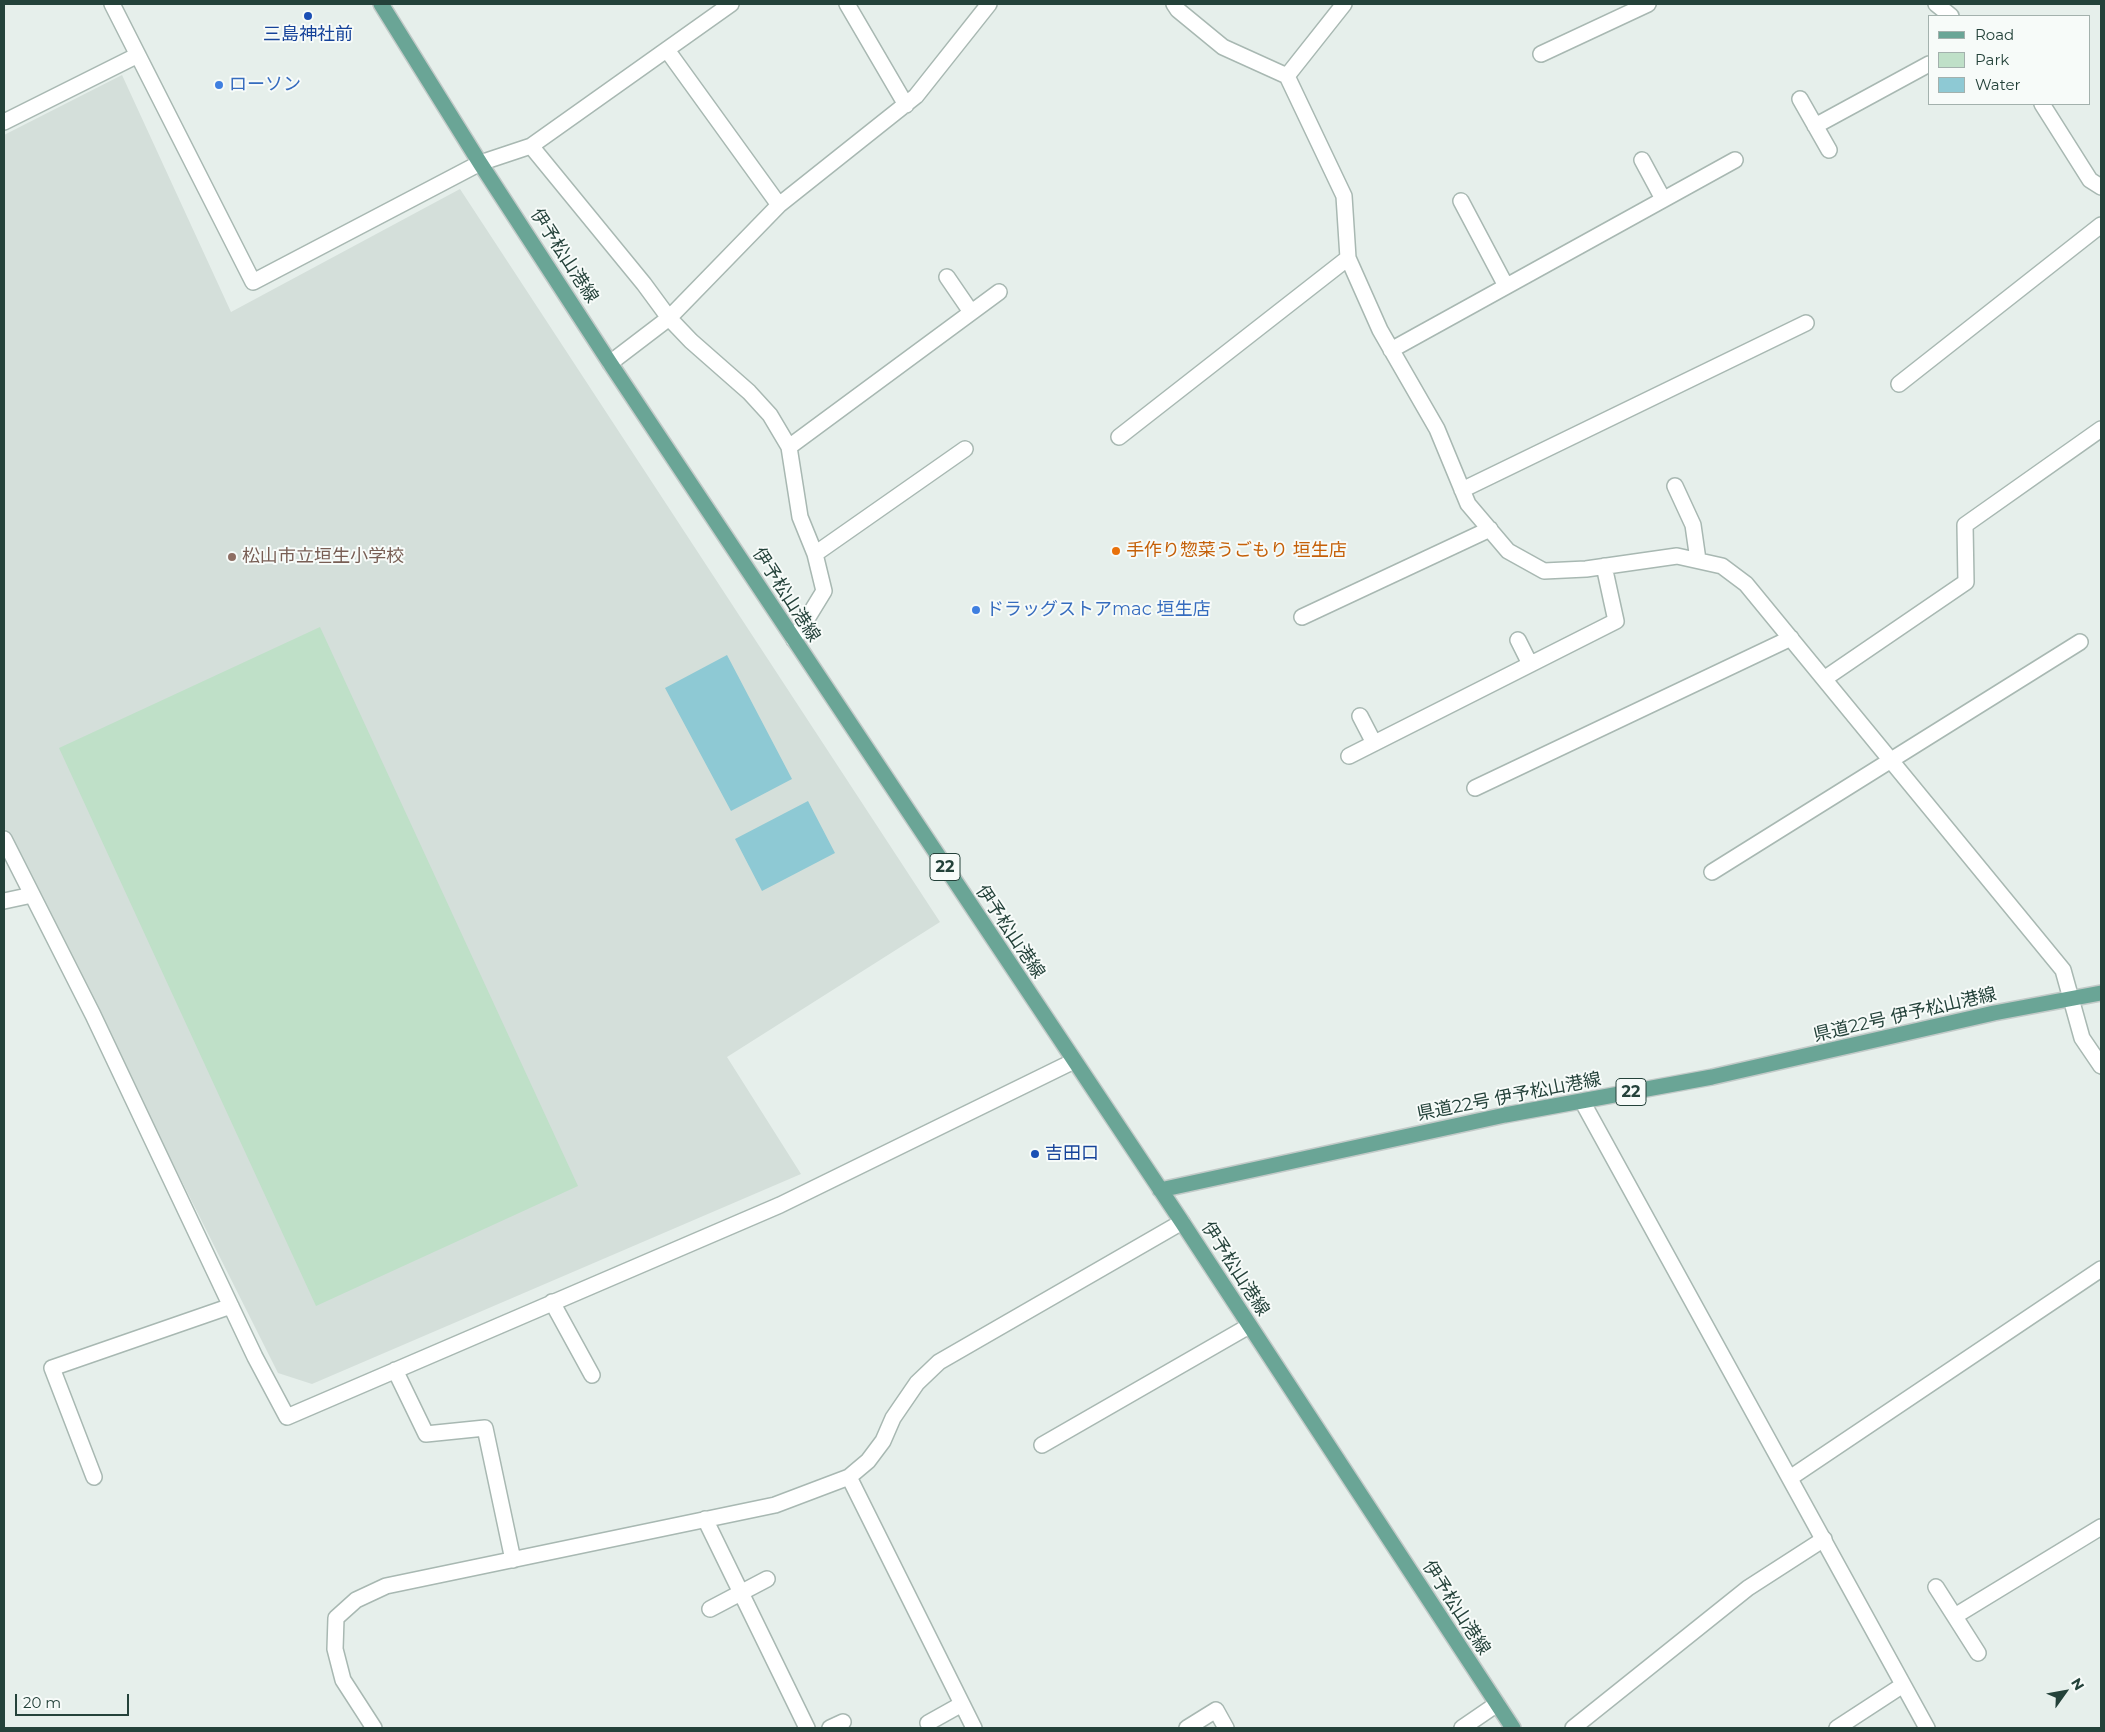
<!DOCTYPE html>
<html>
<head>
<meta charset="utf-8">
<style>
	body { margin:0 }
	#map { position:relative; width:2105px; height:1732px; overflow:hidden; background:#e6efeb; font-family:Montserrat,sans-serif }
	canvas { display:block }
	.frame { position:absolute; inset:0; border:5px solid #24423a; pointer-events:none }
	.legend { position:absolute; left:1928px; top:15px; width:162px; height:90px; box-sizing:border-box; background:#f7fbf9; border:1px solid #a3b1ad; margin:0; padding:6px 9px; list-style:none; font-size:15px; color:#24423a }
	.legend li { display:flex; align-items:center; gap:10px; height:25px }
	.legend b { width:25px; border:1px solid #a3b1ad }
	.north { position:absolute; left:2040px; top:1667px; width:50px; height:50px; -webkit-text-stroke:4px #f7fbf9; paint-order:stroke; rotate:58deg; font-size:14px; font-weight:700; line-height:20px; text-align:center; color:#24423a }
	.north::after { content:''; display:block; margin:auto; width:18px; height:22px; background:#24423a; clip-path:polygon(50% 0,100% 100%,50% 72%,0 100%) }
	.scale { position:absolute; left:15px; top:1694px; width:114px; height:22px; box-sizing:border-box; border:2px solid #24423a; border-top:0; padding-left:6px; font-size:15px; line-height:18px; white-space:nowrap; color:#24423a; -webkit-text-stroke:4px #f7fbf9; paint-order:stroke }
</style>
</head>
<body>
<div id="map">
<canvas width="2105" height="1732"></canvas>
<div class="frame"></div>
<ul class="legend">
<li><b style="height:6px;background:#6aa596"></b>Road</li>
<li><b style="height:14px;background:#bfe0c8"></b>Park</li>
<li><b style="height:14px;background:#8ec9d4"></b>Water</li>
</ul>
<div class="north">N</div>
<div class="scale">20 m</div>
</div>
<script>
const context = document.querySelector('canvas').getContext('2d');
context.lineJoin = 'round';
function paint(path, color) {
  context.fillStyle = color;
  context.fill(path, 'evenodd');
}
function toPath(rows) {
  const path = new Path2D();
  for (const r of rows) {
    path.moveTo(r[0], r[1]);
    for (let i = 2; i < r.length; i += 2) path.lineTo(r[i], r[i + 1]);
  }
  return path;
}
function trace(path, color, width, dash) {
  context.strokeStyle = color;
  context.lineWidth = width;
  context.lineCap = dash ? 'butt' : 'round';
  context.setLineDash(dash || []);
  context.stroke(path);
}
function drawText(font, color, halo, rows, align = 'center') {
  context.font = font + ' Montserrat,"Noto Sans JP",sans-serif';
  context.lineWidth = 4;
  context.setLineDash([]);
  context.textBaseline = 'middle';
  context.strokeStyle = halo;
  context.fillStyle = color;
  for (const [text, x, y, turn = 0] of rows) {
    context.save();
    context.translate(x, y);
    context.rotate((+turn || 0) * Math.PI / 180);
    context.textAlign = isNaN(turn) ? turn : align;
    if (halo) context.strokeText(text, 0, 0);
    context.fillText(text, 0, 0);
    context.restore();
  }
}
const built = toPath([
	[122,75,231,312,460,189,940,922,727,1057,801,1174,312,1384,278,1373,4,827,4,135]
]);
const green = toPath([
	[320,627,578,1186,316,1306,59,748]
]);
const water = toPath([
	[727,655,792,779,731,811,665,688],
	[808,801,835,853,762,891,735,839]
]);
const service = toPath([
	[1541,54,1648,4],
	[1573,1728,1748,1588,1824,1539]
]);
const minor = toPath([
	[112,4,253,282,480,163,531,146,731,4],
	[847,4,906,105],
	[1174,4,1178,10,1223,47,1287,76,1344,196,1348,258,1380,330,1437,429,1468,504,1508,551,1544,571,1586,569,1677,556,1722,566,1746,584,2063,970,2082,1038,2101,1066],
	[1936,4,1951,16],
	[667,50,779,205],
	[1287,76,1344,4],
	[1800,99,1829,150],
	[2042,104,2090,180,2101,187],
	[4,122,138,55],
	[1815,126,1929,64],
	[531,146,644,284,669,318,691,341,749,392,770,415,789,447],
	[1642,160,1663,199],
	[1461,201,1506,286],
	[947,277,971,312],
	[1391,350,1735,160],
	[610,363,669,318,779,205,916,96,989,4],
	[1899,384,2101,225],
	[1119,437,1348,258],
	[1675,486,1693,525,1698,560],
	[1462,490,1806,323],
	[815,554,965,449],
	[1302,617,1490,529],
	[794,640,824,591,815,554,800,517,789,447,999,292],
	[1518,640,1530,664],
	[1824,679,1966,582,1965,525,2101,429],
	[1360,716,1374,743],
	[1349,756,1616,621,1604,566],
	[1475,788,1791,638],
	[4,839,93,1015,255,1357,287,1417,780,1205,1074,1061],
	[1712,872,2080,642],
	[4,901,32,895],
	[1582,1101,1927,1728],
	[552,1302,592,1375],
	[395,1370,426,1434,485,1428,513,1560],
	[1042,1445,1249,1326],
	[94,1477,52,1368,231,1306],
	[849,1477,974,1728],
	[1790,1478,2101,1269],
	[705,1519,807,1728],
	[1936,1587,1978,1653],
	[710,1609,767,1579],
	[1955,1616,2101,1527],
	[928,1723,962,1704],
	[374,1728,343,1680,335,1649,336,1618,356,1600,386,1586,775,1505,849,1477,868,1461,883,1441,893,1418,917,1383,939,1362,1182,1222],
	[830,1728,843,1722],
	[1187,1728,1216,1710,1226,1728],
	[1462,1728,1497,1704],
	[1837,1728,1903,1685]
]);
const primary = toPath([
	[381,4,480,163,610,363,1182,1222,1513,1728],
	[1160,1190,1505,1115,1712,1077,1994,1013,2101,993]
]);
const markers = [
	[308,16,5,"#1a4fb4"],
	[219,85,5,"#3f7fe0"],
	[1116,551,5,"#e8710a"],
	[232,557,5,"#8d6e63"],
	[976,610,5,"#3f7fe0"],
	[1035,1154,5,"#1a4fb4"]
];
const shields = [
	[945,867,30],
	[1631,1092,30]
];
const shieldNames = [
	["22",945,867],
	["22",1631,1092]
];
const transitNames = [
	["三島神社前",308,35],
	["吉田口",1045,1154,"left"]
];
const shopNames = [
	["ローソン",229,85],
	["ドラッグストアmac 垣生店",986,610]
];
const streetNames = [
	["伊予松山港線",564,256,57],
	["伊予松山港線",786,595,57],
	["伊予松山港線",1010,932,56],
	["県道22号 伊予松山港線",1905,1015,-13],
	["県道22号 伊予松山港線",1509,1097,-11],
	["伊予松山港線",1235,1269,57],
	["伊予松山港線",1456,1608,57]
];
const foodNames = [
	["手作り惣菜うごもり 垣生店",1126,551]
];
const educationNames = [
	["松山市立垣生小学校",242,557]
];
paint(built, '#d4dfda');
paint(green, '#bfe0c8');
paint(water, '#8ec9d4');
trace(service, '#a8b8b2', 18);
trace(minor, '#a8b8b2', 18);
trace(primary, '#c2cac8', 18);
trace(service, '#fff', 15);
trace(minor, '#fff', 15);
trace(primary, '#6aa596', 15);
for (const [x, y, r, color] of markers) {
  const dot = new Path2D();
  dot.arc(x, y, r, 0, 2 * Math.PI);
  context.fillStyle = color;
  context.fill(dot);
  trace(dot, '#f7fbf9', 2);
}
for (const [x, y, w] of shields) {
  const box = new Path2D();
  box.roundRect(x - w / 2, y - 13.5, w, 27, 4);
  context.fillStyle = '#f7fbf9';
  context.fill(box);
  trace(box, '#24423a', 1);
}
drawText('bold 16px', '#24423a', null, shieldNames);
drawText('18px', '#164399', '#f7fbf9', transitNames);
drawText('18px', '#366cbe', '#f7fbf9', shopNames, 'left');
drawText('18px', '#24423a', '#f7fbf9', streetNames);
drawText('18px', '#c56008', '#f7fbf9', foodNames, 'left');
drawText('18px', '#785e54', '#f7fbf9', educationNames, 'left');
</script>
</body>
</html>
